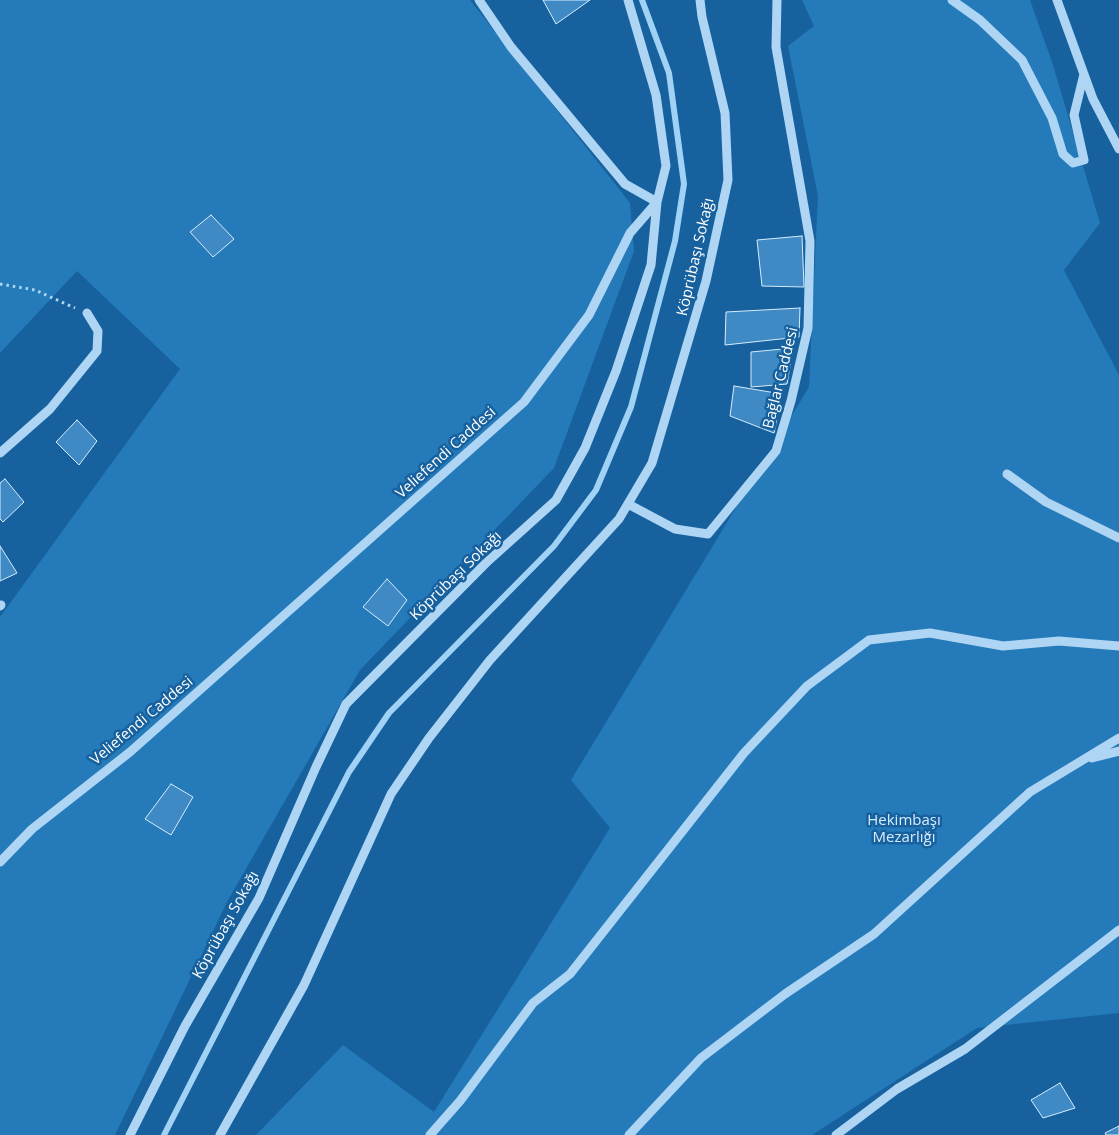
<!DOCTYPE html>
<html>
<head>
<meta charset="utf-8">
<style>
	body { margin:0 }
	canvas { display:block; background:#16619e }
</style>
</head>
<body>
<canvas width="1119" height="1135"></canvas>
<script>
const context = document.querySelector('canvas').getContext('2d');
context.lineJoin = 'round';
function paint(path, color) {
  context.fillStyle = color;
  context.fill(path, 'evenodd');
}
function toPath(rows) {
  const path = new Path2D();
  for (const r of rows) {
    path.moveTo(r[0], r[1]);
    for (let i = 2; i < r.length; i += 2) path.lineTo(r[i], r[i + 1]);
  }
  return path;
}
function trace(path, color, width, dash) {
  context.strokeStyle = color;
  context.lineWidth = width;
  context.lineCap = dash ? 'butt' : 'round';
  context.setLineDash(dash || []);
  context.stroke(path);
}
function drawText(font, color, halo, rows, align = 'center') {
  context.font = font + ' "Open Sans",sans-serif';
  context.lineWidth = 5;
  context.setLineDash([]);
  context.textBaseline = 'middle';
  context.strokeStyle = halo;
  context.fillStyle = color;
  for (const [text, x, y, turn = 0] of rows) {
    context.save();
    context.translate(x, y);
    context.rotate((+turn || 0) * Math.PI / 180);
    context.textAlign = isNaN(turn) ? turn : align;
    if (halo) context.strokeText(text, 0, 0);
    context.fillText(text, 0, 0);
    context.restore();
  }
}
const green = toPath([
	[0,0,470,0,630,203,634,251,554,468,360,670,227,902,115,1135,0,1135,0,617,180,369,77,271,0,353],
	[802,0,1030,0,1052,62,1100,223,1064,270,1119,375,1119,1013,977,1028,812,1135,256,1135,343,1045,434,1112,610,828,571,780,809,387,818,196,788,46,814,26]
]);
const stream = toPath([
	[164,1135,349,772,389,713,554,546,596,490,631,407,675,241,684,184,669,73,642,0]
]);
const building = toPath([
	[543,0,590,0,556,24,543,0],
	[211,215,234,239,213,257,190,232,211,215],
	[802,236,804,287,762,286,757,240,802,236],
	[800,308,799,337,725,345,726,312,800,308],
	[793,348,787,384,751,387,751,352,793,348],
	[734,386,782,394,774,433,730,416,734,386],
	[77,420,97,441,79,465,56,442,77,420],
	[5,479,24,502,3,522,0,519,0,483,5,479],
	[0,546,17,573,0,581,0,546],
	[387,579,407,600,388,626,363,607,387,579],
	[171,784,193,797,171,835,145,819,171,784],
	[1060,1083,1075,1108,1043,1118,1031,1100,1060,1083],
	[1119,1126,1119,1135,1106,1135,1105,1133,1119,1126]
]);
const path = toPath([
	[0,284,35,290,75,308]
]);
const minor = toPath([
	[952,0,980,20,1022,60,1052,118,1063,154,1073,163,1084,160,1074,115,1084,74],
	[1057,0,1093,99,1119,149],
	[0,453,50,409,97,351,98,331,87,313],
	[1007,474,1046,502,1119,538],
	[628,504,675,529,708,534,776,451,791,401,808,328,810,241,776,47,777,0],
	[0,606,1,605],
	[1092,758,1119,751],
	[0,862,32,829,130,752,524,402,589,315,630,233,657,202,625,184,511,47,479,0],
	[130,1135,185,1026,259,898,316,767,346,704,486,563,556,500,585,448,616,371,651,265,657,202,666,166,656,95,628,0],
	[220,1135,304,985,391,794,429,738,490,660,619,519,652,463,706,281,728,180,725,113,702,17,700,0],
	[430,1135,460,1101,533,1003,570,974,744,753,807,686,869,640,930,633,1003,646,1059,641,1119,646],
	[629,1135,701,1058,785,994,874,934,1030,792,1119,738],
	[836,1135,897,1089,965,1049,1119,930]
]);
const streetNames = [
	["Köprübaşı Sokağı",696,257,-77],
	["Bağlar Caddesi",781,378,-76],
	["Veliefendi Caddesi",446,453,-42],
	["Köprübaşı Sokağı",456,576,-44],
	["Veliefendi Caddesi",142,721,-40],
	["Köprübaşı Sokağı",226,925,-61]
];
const parkNames = [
	["Hekimbaşı",904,821],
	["Mezarlığı",904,838]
];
paint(green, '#257aba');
trace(stream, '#a0d2f5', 6);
paint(building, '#3f8ac4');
trace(building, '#d6ecfd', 1);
trace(path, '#aed5f3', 3, [2.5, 4]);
trace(minor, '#aed5f3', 9);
drawText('15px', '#fff', '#16619e', streetNames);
drawText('15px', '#d6ecfd', '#16619e', parkNames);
</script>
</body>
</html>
